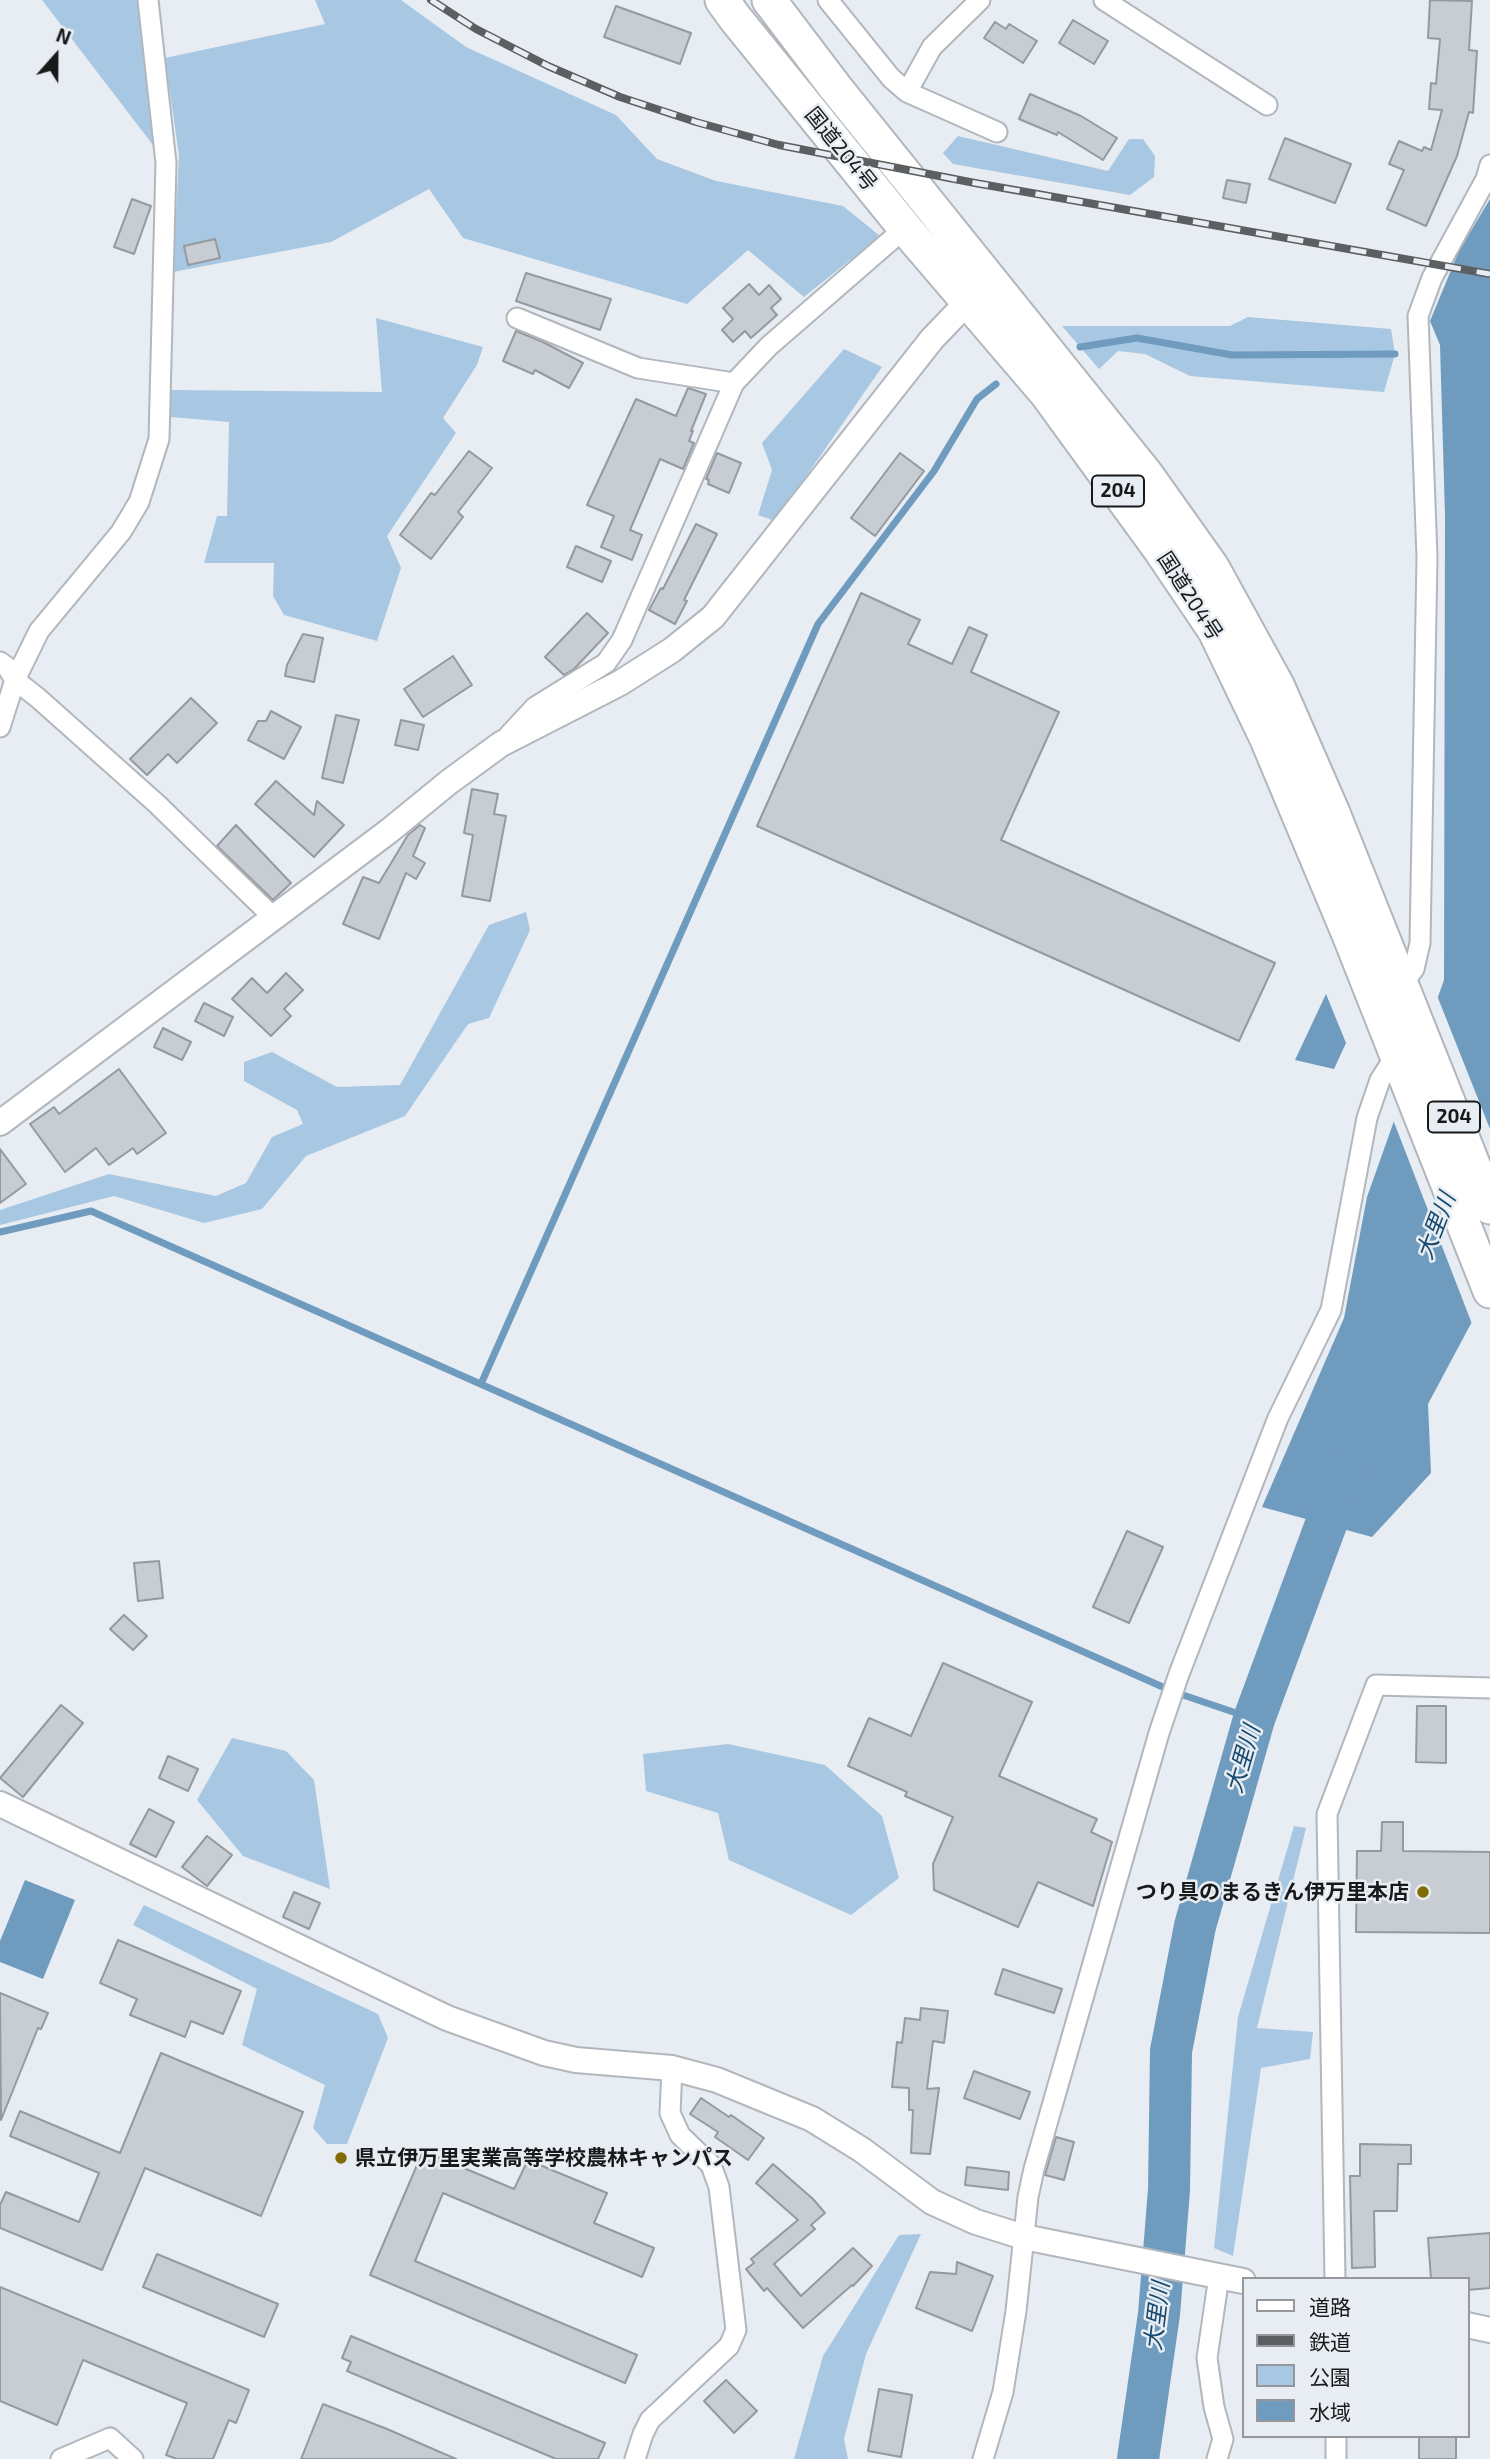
<!DOCTYPE html>
<html>
<head>
<meta charset="utf-8">
<style>
	body { margin:0 }
	#map { position:relative; width:1490px; height:2459px; overflow:hidden; background:#e7edf2; font-family:"Exo 2","Noto Sans JP",sans-serif }
	canvas { display:block }
	.legend { position:absolute; left:1242px; top:2277px; width:228px; height:161px; box-sizing:border-box; background:#e7edf2; border:2px solid #94989c; margin:0; padding:9px 12px; list-style:none; font-size:21px; color:#17191a }
	.legend li { display:flex; align-items:center; gap:14px; height:35px }
	.legend b { width:35px; border:2px solid #94989c }
	.north { position:absolute; left:21px; top:21px; width:70px; height:70px; -webkit-text-stroke:5px #e7edf2; paint-order:stroke; rotate:21deg; font-size:19px; font-weight:700; line-height:28px; text-align:center; color:#17191a }
	.north::after { content:''; display:block; margin:auto; width:24px; height:32px; background:#17191a; clip-path:polygon(50% 0,100% 100%,50% 72%,0 100%) }
</style>
</head>
<body>
<div id="map">
<canvas width="1490" height="2459"></canvas>
<ul class="legend">
<li><b style="height:9px;background:#fff"></b>道路</li>
<li><b style="height:9px;background:#5c5f61"></b>鉄道</li>
<li><b style="height:19px;background:#a8c7e2"></b>公園</li>
<li><b style="height:19px;background:#6f9bbf"></b>水域</li>
</ul>
<div class="north">N</div>
</div>
<script>
const context = document.querySelector('canvas').getContext('2d');
context.lineJoin = 'round';
function paint(path, color) {
  context.fillStyle = color;
  context.fill(path, 'evenodd');
}
function toPath(rows) {
  const path = new Path2D();
  for (const r of rows) {
    path.moveTo(r[0], r[1]);
    for (let i = 2; i < r.length; i += 2) path.lineTo(r[i], r[i + 1]);
  }
  return path;
}
function trace(path, color, width, dash) {
  context.strokeStyle = color;
  context.lineWidth = width;
  context.lineCap = dash ? 'butt' : 'round';
  context.setLineDash(dash || []);
  context.stroke(path);
}
function drawText(font, color, halo, rows, align = 'center') {
  context.font = font + ' "Exo 2","Noto Sans JP",sans-serif';
  context.lineWidth = 5;
  context.setLineDash([]);
  context.textBaseline = 'middle';
  context.strokeStyle = halo;
  context.fillStyle = color;
  for (const [text, x, y, turn = 0] of rows) {
    context.save();
    context.translate(x, y);
    context.rotate((+turn || 0) * Math.PI / 180);
    context.textAlign = isNaN(turn) ? turn : align;
    if (halo) context.strokeText(text, 0, 0);
    context.fillText(text, 0, 0);
    context.restore();
  }
}
const green = toPath([
	[42,0,138,0,156,149],
	[315,0,401,0,466,47,616,115,657,159,716,181,843,206,880,236,804,297,748,250,687,304,463,238,429,189,331,242,173,272,179,155,165,58,325,24],
	[958,136,1108,171,1129,139,1143,139,1155,156,1154,177,1130,195,953,164,943,153],
	[1248,317,1391,329,1395,354,1384,392,1190,376,1145,354,1118,351,1099,369,1062,326,1230,326],
	[376,318,483,347,477,365,443,418,456,433,387,536,401,568,377,641,284,615,273,596,274,563,204,563,217,516,227,516,229,422,171,417,169,390,382,392],
	[844,349,882,367,775,521,758,515,772,470,762,443],
	[526,912,530,930,489,1018,468,1024,405,1116,306,1156,262,1209,204,1223,114,1196,0,1225,0,1210,109,1174,216,1196,246,1183,272,1137,303,1124,297,1110,244,1081,244,1062,272,1052,337,1087,400,1085,489,925],
	[232,1738,286,1751,314,1780,330,1889,243,1856,197,1800],
	[728,1744,825,1765,882,1816,899,1878,851,1915,729,1860,718,1813,646,1791,643,1754],
	[1294,1826,1306,1828,1257,2028,1313,2032,1310,2059,1261,2068,1233,2256,1214,2248,1238,2017],
	[144,1905,378,2014,388,2038,347,2144,327,2144,313,2128,325,2085,242,2045,257,1989,133,1925],
	[921,2234,866,2354,844,2439,848,2459,794,2459,823,2356,899,2235]
]);
const water = toPath([
	[1490,199,1490,1288,1428,1404,1431,1473,1372,1537,1262,1507,1344,1318,1367,1197,1444,980,1445,516,1440,345,1430,321,1459,251],
	[1326,994,1346,1043,1334,1069,1295,1060],
	[25,1880,75,1900,43,1979,0,1962,0,1941]
]);
const pier = toPath([
	[1436,993,1490,1129,1490,1296,1474,1329,1392,1117]
]);
const stream = toPath([
	[1080,347,1137,338,1232,355,1395,354],
	[0,1232,91,1211,1165,1688],
	[481,1384,818,624,934,471,977,399,996,384],
	[1183,1695,1254,1719]
]);
const river = toPath([
	[1138,2459,1159,2314,1169,2190,1171,2051,1195,1926,1254,1719,1346,1470]
]);
const building = toPath([
	[1430,0,1472,1,1469,50,1477,51,1473,113,1469,112,1457,156,1426,226,1387,209,1404,170,1389,164,1399,141,1422,151,1424,147,1431,150,1442,110,1429,109,1431,83,1436,84,1440,39,1428,38,1430,0],
	[616,6,691,33,680,64,604,37,616,6],
	[1073,20,1108,41,1094,64,1059,43,1073,20],
	[995,22,1006,29,1009,24,1037,41,1023,63,984,38,995,22],
	[1030,94,1081,116,1117,138,1103,160,1058,132,1057,135,1019,119,1030,94],
	[1285,138,1351,164,1335,203,1269,179,1285,138],
	[1227,180,1250,184,1246,203,1223,198,1227,180],
	[132,199,151,206,134,254,114,247,132,199],
	[215,239,220,258,188,265,184,246,215,239],
	[526,273,611,299,600,330,516,301,526,273],
	[749,284,759,295,769,285,781,299,771,308,777,315,751,338,745,331,733,342,722,330,733,319,723,308,749,284],
	[516,331,543,342,583,363,569,388,535,370,533,374,503,361,516,331],
	[688,388,706,394,691,431,693,431,689,441,694,443,683,469,660,459,630,530,642,535,632,560,601,547,614,516,587,505,636,399,676,416,688,388],
	[469,451,492,468,458,512,463,517,431,559,400,535,431,493,435,495,469,451],
	[717,453,741,463,729,493,708,484,709,480,706,479,717,453],
	[900,453,924,471,875,536,851,518,900,453],
	[696,524,717,534,684,600,687,601,675,624,649,610,661,588,663,589,696,524],
	[576,546,611,561,602,582,567,567,576,546],
	[861,593,920,620,908,644,952,664,969,627,987,635,971,672,1059,712,1001,840,1275,963,1239,1041,757,826,861,593],
	[587,613,608,633,574,669,564,675,545,657,587,613],
	[303,634,323,638,314,682,285,676,287,665,303,634],
	[453,656,472,685,423,717,404,689,453,656],
	[191,698,217,723,177,763,168,754,147,775,130,759,191,698],
	[271,711,301,727,284,759,248,740,258,721,266,721,271,711],
	[336,715,359,720,343,783,322,778,336,715],
	[401,720,424,725,418,750,395,745,401,720],
	[276,781,314,815,317,801,344,825,314,857,255,804,276,781],
	[472,789,498,794,494,814,506,816,490,901,462,896,473,835,464,833,472,789],
	[236,825,291,883,273,900,217,846,236,825],
	[420,825,425,828,413,856,425,863,416,879,406,873,379,939,343,924,363,877,379,883,408,835,420,825],
	[286,973,303,990,284,1009,291,1016,271,1036,232,999,252,978,267,993,286,973],
	[204,1003,233,1017,224,1036,195,1021,204,1003],
	[163,1028,191,1042,182,1060,154,1047,163,1028],
	[119,1069,166,1133,137,1154,133,1148,109,1165,96,1148,65,1172,30,1124,54,1107,59,1114,119,1069],
	[0,1149,26,1184,0,1203,0,1149],
	[1127,1531,1163,1547,1129,1623,1093,1607,1127,1531],
	[159,1561,163,1598,138,1601,134,1563,159,1561],
	[124,1615,147,1636,133,1650,110,1629,124,1615],
	[943,1663,1032,1702,999,1776,1097,1819,1091,1832,1112,1842,1093,1906,1038,1882,1018,1927,934,1890,933,1864,953,1817,905,1796,907,1792,848,1766,869,1718,911,1736,943,1663],
	[61,1705,83,1723,23,1797,0,1778,61,1705],
	[1417,1706,1446,1706,1446,1763,1416,1762,1417,1706],
	[168,1756,198,1769,188,1791,159,1778,168,1756],
	[149,1809,174,1822,156,1857,130,1844,149,1809],
	[1382,1822,1403,1822,1403,1851,1490,1852,1490,1933,1356,1932,1357,1851,1381,1851,1382,1822],
	[207,1836,232,1855,207,1886,182,1867,207,1836],
	[294,1892,320,1903,309,1929,283,1917,294,1892],
	[118,1940,241,1991,223,2034,191,2021,185,2037,130,2015,137,1999,100,1983,118,1940],
	[1003,1969,1062,1989,1054,2013,995,1994,1003,1969],
	[0,1993,48,2013,41,2029,38,2028,1,2120,0,1993],
	[921,2008,948,2011,944,2043,933,2041,927,2089,939,2088,930,2154,911,2153,913,2110,909,2110,909,2088,892,2087,897,2042,902,2043,905,2018,920,2020,921,2008],
	[161,2053,303,2112,261,2216,145,2168,102,2270,0,2228,0,2205,6,2192,79,2222,99,2173,10,2136,20,2111,120,2153,161,2053],
	[974,2071,1030,2092,1020,2119,964,2098,974,2071],
	[701,2098,729,2117,731,2115,764,2138,748,2160,715,2137,718,2132,690,2114,701,2098],
	[1056,2137,1074,2142,1064,2180,1045,2175,1056,2137],
	[1360,2144,1411,2145,1411,2164,1398,2164,1397,2211,1374,2211,1375,2267,1352,2268,1350,2176,1360,2176,1360,2144],
	[423,2151,514,2189,528,2160,607,2193,594,2223,654,2248,642,2277,443,2193,415,2261,637,2355,625,2383,370,2275,423,2151],
	[773,2164,813,2199,825,2213,811,2225,815,2229,774,2264,801,2296,853,2248,872,2266,853,2286,852,2285,803,2328,767,2288,764,2291,746,2269,754,2263,751,2259,798,2220,756,2183,773,2164],
	[967,2167,1009,2172,1008,2190,965,2185,967,2167],
	[1490,2233,1490,2288,1467,2290,1467,2279,1431,2279,1428,2238,1490,2233],
	[157,2254,278,2304,264,2337,143,2287,157,2254],
	[957,2262,993,2276,972,2331,916,2308,930,2272,956,2274,957,2262],
	[0,2287,249,2390,236,2423,229,2420,213,2459,177,2459,166,2455,187,2403,83,2360,57,2425,0,2401,0,2287],
	[351,2336,605,2443,598,2459,556,2459,347,2371,351,2362,342,2358,351,2336],
	[726,2380,757,2411,734,2433,704,2401,726,2380],
	[879,2389,912,2395,901,2457,868,2451,879,2389],
	[323,2404,387,2429,456,2459,301,2459,323,2404],
	[1419,2436,1456,2436,1456,2459,1419,2459,1419,2436]
]);
const minor = toPath([
	[828,0,891,78,907,92,997,132],
	[1104,0,1267,105],
	[907,92,932,47,980,0],
	[517,318,638,368,734,383],
	[0,662,7,667,15,680,38,698,157,804,274,918],
	[0,727,15,680,39,631,121,532,139,502,159,439,166,163,148,0],
	[509,735,535,707,606,663,622,640,734,383,769,346,905,228],
	[1401,985,1414,969,1420,943,1427,557,1418,316,1432,278,1486,179,1490,165],
	[1335,2279,1327,1814,1376,1685,1490,1688],
	[1336,2436,1336,2459],
	[61,2459,110,2438,133,2459],
	[635,2459,643,2434,650,2420,729,2346,736,2330,719,2187,711,2165,680,2135,670,2113,672,2068],
	[983,2459,1003,2392,1016,2311,1028,2197,1034,2169,1159,1733,1179,1674,1278,1418,1331,1310,1367,1118,1380,1080,1396,1055],
	[1217,2459,1223,2439,1214,2407,1207,2358,1219,2276]
]);
const tertiary = toPath([
	[0,1123,389,831,449,782,501,744,620,683,672,650,713,617,932,339,979,290],
	[0,1804,447,2018,544,2053,576,2060,672,2068,717,2080,812,2119,862,2150,932,2202,976,2222,1024,2237,1243,2281],
	[1467,2325,1490,2330]
]);
const trunk = toPath([
	[722,0,735,18,905,228,1047,394,1159,548,1215,631,1267,739,1350,937,1490,1291],
	[769,0,835,87,1146,474,1212,567,1278,687,1333,813,1490,1207]
]);
const rail = toPath([
	[431,0,476,29,548,66,620,97,696,122,779,145,975,183,1490,274]
]);
const markers = [
	[1423,1892,7,"#816b04"],
	[341,2158,7,"#816b04"]
];
const shields = [
	[1118,491,52],
	[1454,1117,52]
];
const shieldNames = [
	["204",1118,491],
	["204",1454,1117]
];
const streetNames = [
	["国道204号",841,149,51],
	["国道204号",1190,596,57]
];
const poiNames = [
	["つり具のまるきん伊万里本店",1409,1892],
	["県立伊万里実業高等学校農林キャンパス",355,2158,"left"]
];
const waterNames = [
	["大里川",1436,1226,-69],
	["大里川",1243,1759,-74],
	["大里川",1157,2316,-83]
];
paint(green, '#a8c7e2');
paint(water, '#6f9bbf');
paint(pier, '#e7edf2');
trace(stream, '#6f9bbf', 7);
trace(river, '#6f9bbf', 42);
paint(building, '#c7cdd2');
trace(building, '#949a9f', 2);
trace(minor, '#b1b7bc', 23);
trace(tertiary, '#b1b7bc', 28);
trace(trunk, '#b1b7bc', 37);
trace(minor, '#fff', 19);
trace(tertiary, '#fff', 24);
trace(trunk, '#fff', 33);
trace(rail, '#5c5f61', 8);
trace(rail, '#e7edf2', 5, [16]);
for (const [x, y, r, color] of markers) {
  const dot = new Path2D();
  dot.arc(x, y, r, 0, 2 * Math.PI);
  context.fillStyle = color;
  context.fill(dot);
  trace(dot, '#e7edf2', 2.5);
}
for (const [x, y, w] of shields) {
  const box = new Path2D();
  box.roundRect(x - w / 2, y - 15.5, w, 31, 5);
  context.fillStyle = '#e7edf2';
  context.fill(box);
  trace(box, '#17191a', 2);
}
drawText('bold 19px', '#17191a', null, shieldNames);
drawText('21px', '#17191a', '#e7edf2', streetNames);
drawText('bold 21px', '#17191a', '#e7edf2', poiNames, 'right');
drawText('italic 23px', '#17496e', '#e7edf2', waterNames);
</script>
</body>
</html>
